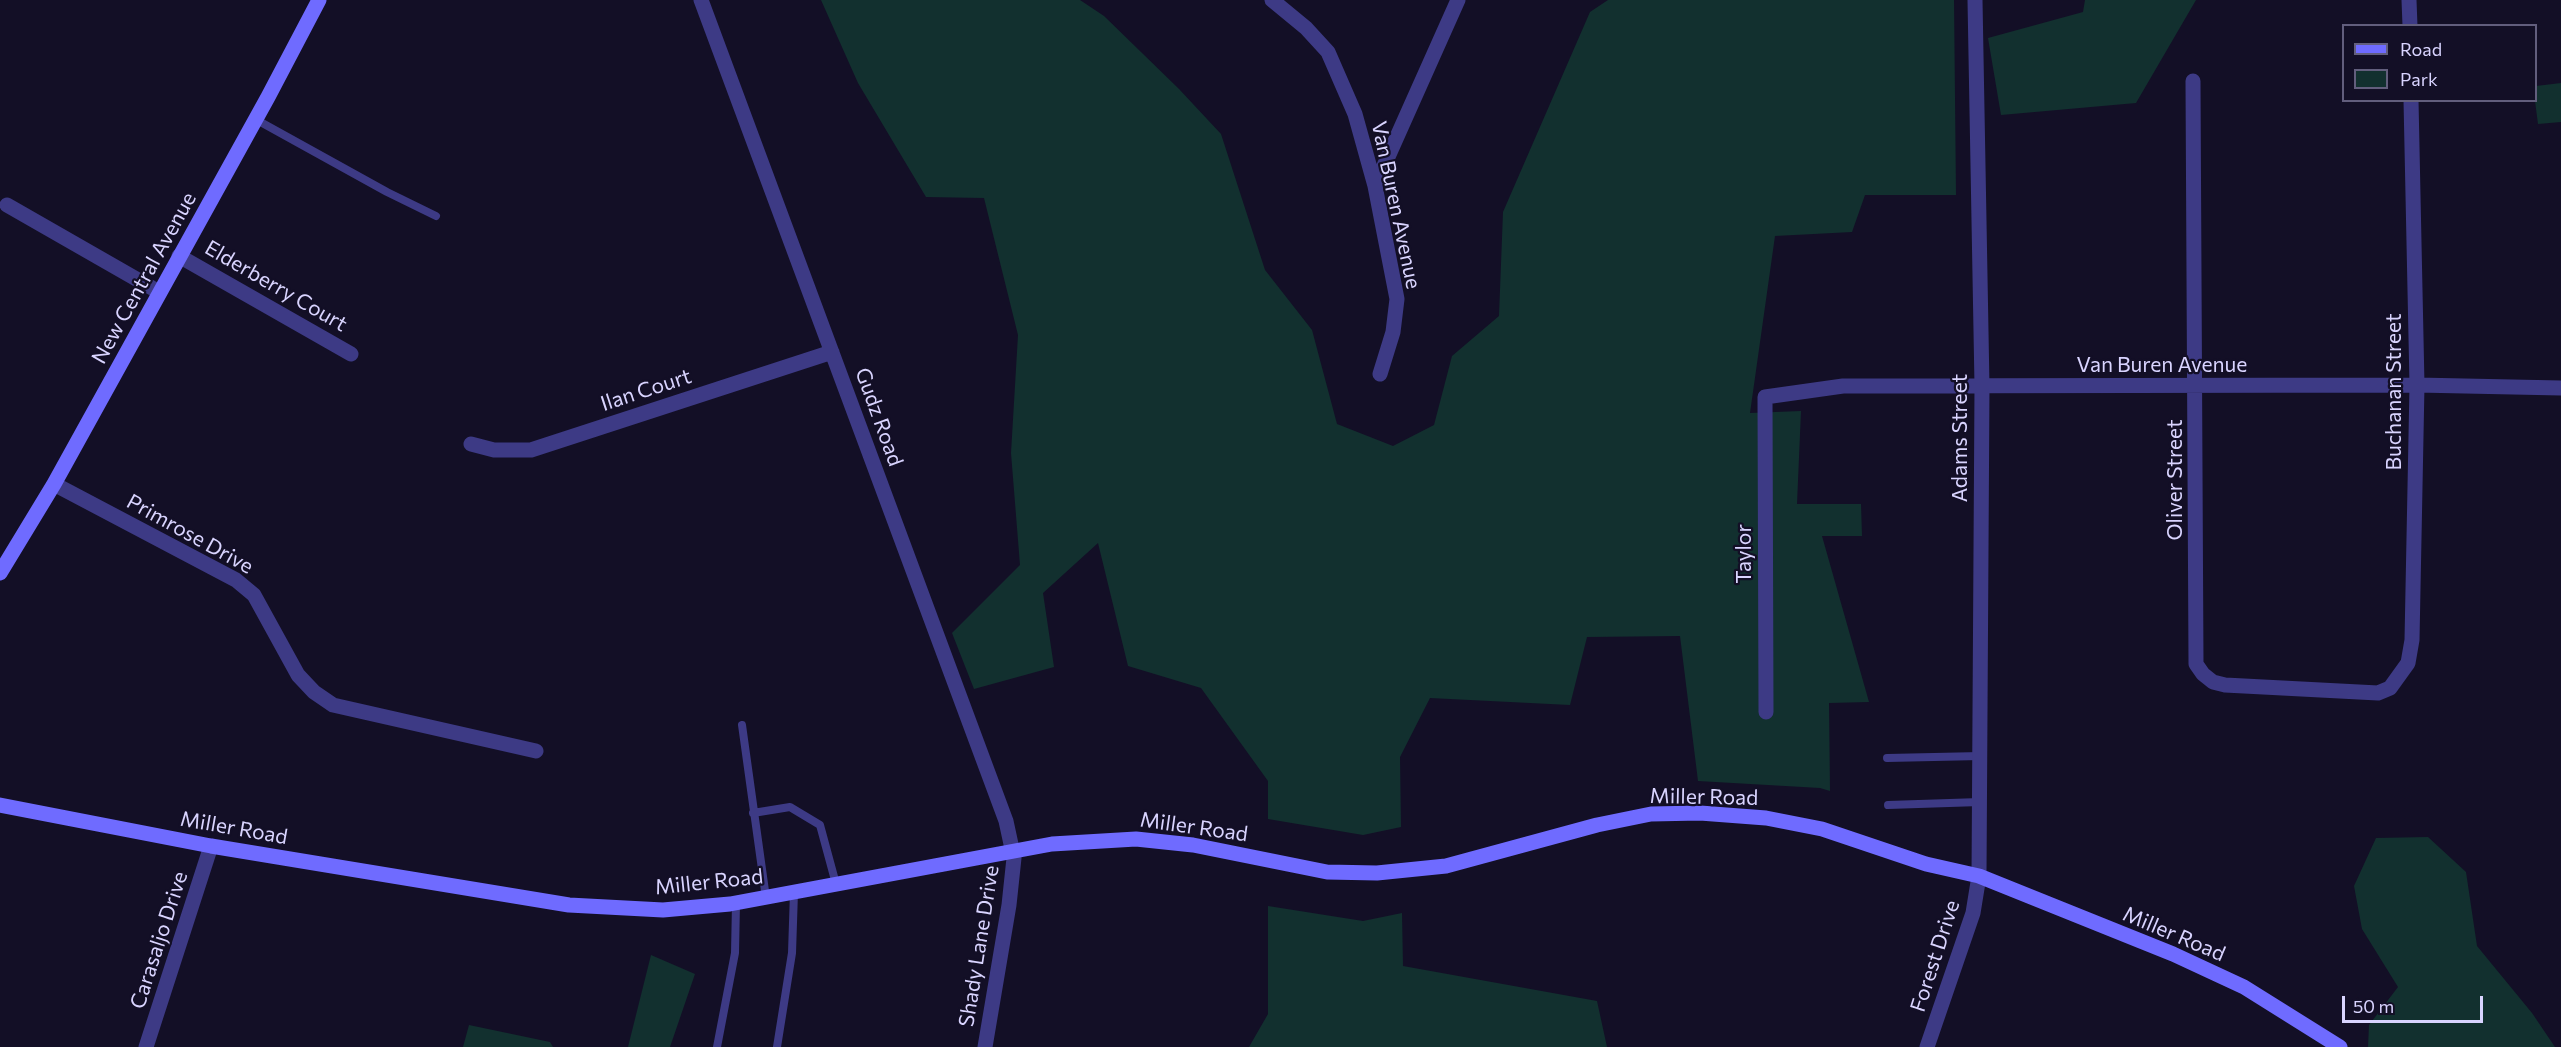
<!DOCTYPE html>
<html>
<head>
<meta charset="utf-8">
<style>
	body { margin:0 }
	#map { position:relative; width:2561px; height:1047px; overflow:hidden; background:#130f26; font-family:Commissioner,sans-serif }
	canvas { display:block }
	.legend { position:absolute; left:2342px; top:24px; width:195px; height:78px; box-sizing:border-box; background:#130f26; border:2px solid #625e7d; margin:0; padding:8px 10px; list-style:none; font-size:18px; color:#d9d4ff }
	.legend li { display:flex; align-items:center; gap:12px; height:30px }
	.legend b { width:30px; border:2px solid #625e7d }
	.scale { position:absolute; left:2342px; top:996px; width:141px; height:27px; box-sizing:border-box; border:3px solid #d9d4ff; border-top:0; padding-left:8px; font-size:18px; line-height:21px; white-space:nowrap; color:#d9d4ff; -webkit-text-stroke:4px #130f26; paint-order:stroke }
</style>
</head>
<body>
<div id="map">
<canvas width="2561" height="1047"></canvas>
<ul class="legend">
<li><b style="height:8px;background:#6f6bff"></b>Road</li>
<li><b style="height:16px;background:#12302f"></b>Park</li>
</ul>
<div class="scale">50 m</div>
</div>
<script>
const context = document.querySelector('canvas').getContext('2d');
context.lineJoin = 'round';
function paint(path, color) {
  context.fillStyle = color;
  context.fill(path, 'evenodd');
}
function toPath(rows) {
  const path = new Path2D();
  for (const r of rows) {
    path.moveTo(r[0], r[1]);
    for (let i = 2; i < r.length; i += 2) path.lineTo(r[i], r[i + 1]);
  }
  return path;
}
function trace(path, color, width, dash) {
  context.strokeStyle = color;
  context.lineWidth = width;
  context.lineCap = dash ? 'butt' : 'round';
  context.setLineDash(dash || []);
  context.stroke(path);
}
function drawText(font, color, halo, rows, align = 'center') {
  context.font = font + ' Commissioner,sans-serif';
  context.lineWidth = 4.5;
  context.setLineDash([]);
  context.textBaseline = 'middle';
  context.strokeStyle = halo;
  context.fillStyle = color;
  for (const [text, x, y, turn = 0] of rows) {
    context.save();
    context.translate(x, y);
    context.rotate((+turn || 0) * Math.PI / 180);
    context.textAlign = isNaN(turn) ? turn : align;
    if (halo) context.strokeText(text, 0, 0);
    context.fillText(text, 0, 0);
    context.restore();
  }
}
const green = toPath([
	[821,0,1080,0,1104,16,1179,89,1221,134,1265,270,1312,330,1337,424,1393,446,1434,425,1452,356,1499,316,1503,212,1590,12,1608,0,1954,0,1956,195,1865,195,1852,232,1775,236,1750,413,1801,411,1797,504,1861,504,1862,536,1822,536,1869,702,1829,703,1830,791,1820,788,1698,781,1680,636,1587,637,1570,705,1430,698,1400,757,1401,827,1363,835,1268,819,1268,781,1201,688,1128,666,1098,543,1043,593,1054,667,974,689,952,633,1020,565,1011,453,1018,335,984,198,926,197,858,83],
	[2085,0,2196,0,2136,103,2001,115,1988,38,2083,12],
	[2561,83,2561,122,2538,124,2535,101,2536,86],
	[2428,837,2466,872,2477,946,2532,1013,2555,1047,2368,1047,2369,1025,2398,987,2362,929,2354,886,2376,838],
	[1268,906,1363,921,1402,913,1403,966,1597,1001,1607,1047,1249,1047,1268,1014],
	[651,955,695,974,670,1047,628,1047],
	[469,1025,550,1042,553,1047,463,1047]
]);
const lane = toPath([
	[255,119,387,192,436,216],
	[742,725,766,898],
	[1887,758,1981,756],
	[1888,805,1980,802],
	[753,813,790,807,820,825,836,884],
	[717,1047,735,953,736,903],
	[777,1047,792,953,794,892]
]);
const street = toPath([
	[701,0,1006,821,1014,858,1009,905,985,1047],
	[1272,0,1306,28,1328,52,1355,114,1375,186,1397,299,1393,332,1380,374],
	[2409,0,2410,26],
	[2193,81,2196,664,2203,674,2213,682,2225,685,2378,693,2390,688,2408,663,2412,640,2417,385,2411,100],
	[1375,186,1458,0],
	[7,205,159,292],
	[179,256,351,354],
	[471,444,494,450,531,450,832,352],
	[54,484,236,580,254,595,298,675,314,692,333,705,536,751],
	[1766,712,1765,397,1843,386,2417,385,2561,388],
	[146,1047,211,846],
	[1927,1047,1973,913,1979,876,1982,386,1975,0]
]);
const secondary = toPath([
	[0,573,54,484,268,97,319,0],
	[0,805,211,846,569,905,663,910,730,904,1052,844,1136,839,1193,845,1327,872,1377,873,1446,866,1597,825,1651,814,1700,813,1766,818,1822,829,1926,864,1979,876,2173,954,2244,987,2340,1047]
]);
const streetNames = [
	["Van Buren Avenue",1396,205,78],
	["New Central Avenue",144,278,-61],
	["Elderberry Court",276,286,30],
	["Van Buren Avenue",2162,365],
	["Ilan Court",646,390,-18],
	["Buchanan Street",2394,392,-90],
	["Gudz Road",879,417,70],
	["Adams Street",1960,438,-90],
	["Oliver Street",2175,480,-90],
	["Primrose Drive",190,534,29],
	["Taylor",1744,554,-90],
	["Miller Road",1704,797,1],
	["Miller Road",1194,827,8],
	["Miller Road",234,828,10],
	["Miller Road",709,882,-6],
	["Miller Road",2174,934,23],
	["Carasaljo Drive",159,940,-72],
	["Shady Lane Drive",979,946,-81],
	["Forest Drive",1935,956,-72]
];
paint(green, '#12302f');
trace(lane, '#3d3a85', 8);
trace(street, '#3d3a85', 15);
trace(secondary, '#6f6bff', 15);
drawText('21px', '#d9d4ff', '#130f26', streetNames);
</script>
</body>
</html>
